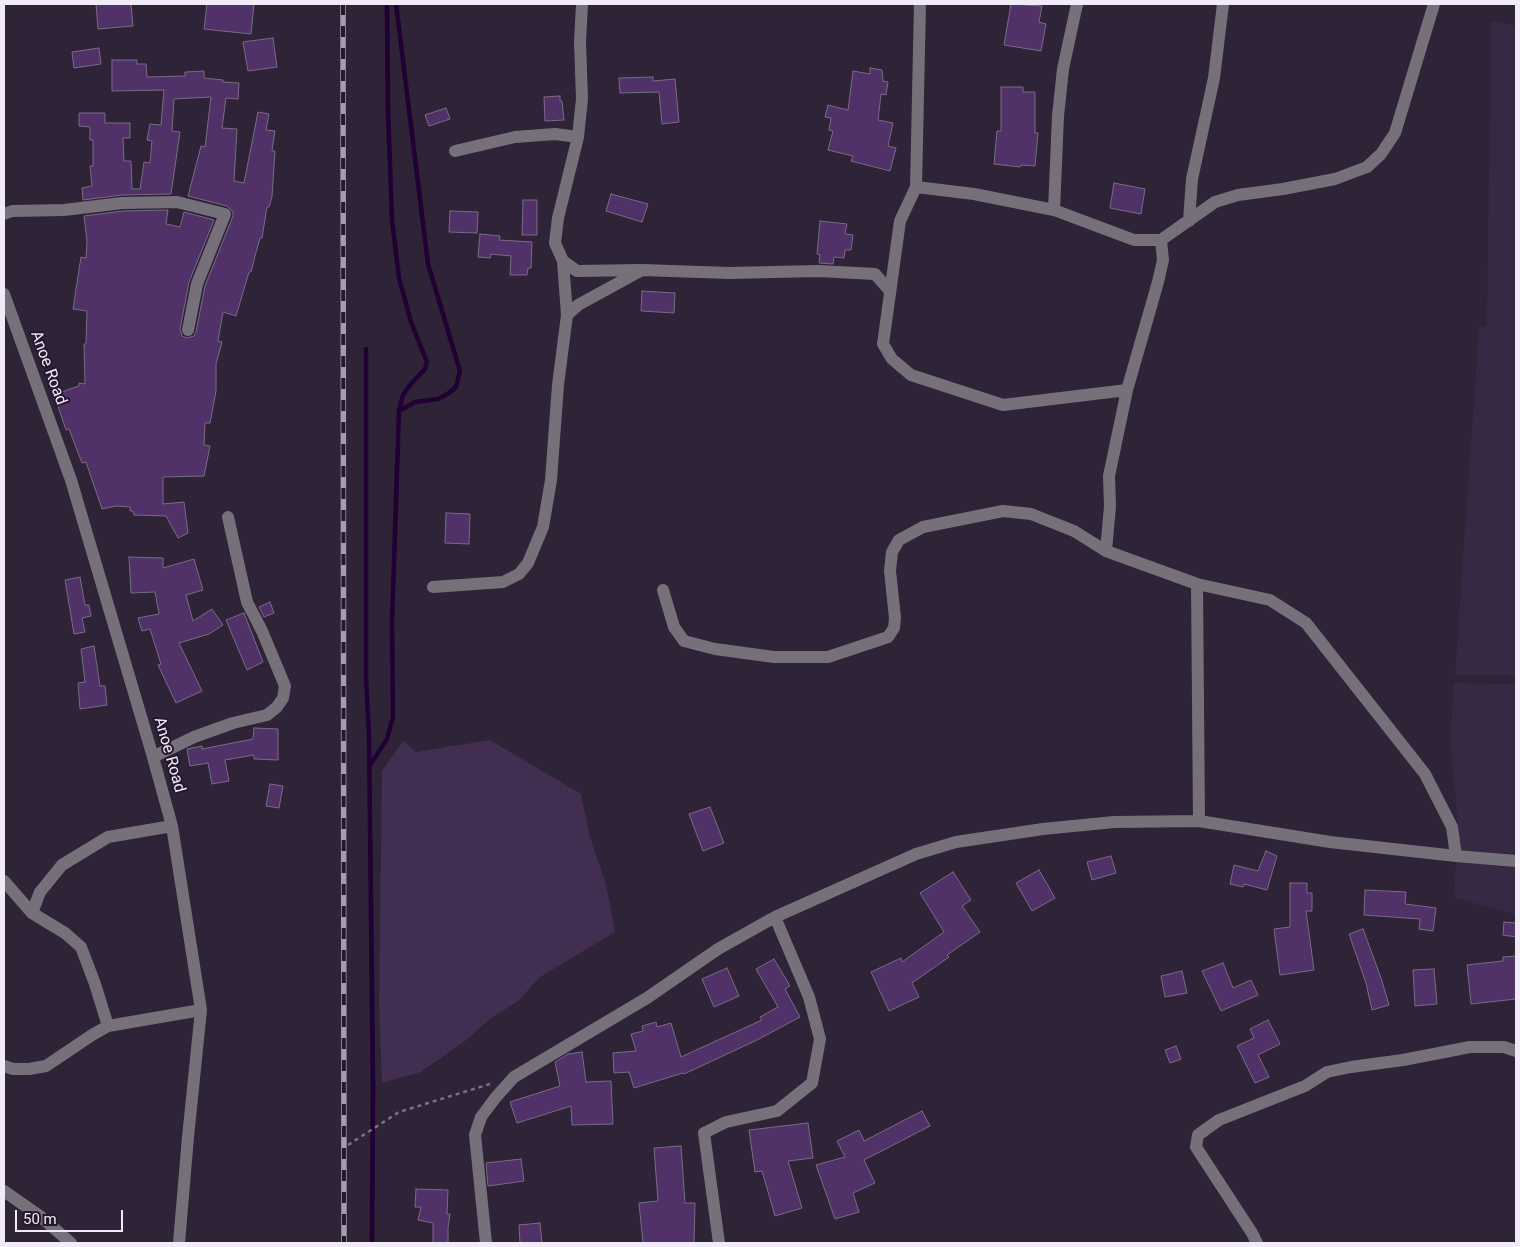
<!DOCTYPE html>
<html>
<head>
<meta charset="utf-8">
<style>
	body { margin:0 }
	#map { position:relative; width:1520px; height:1247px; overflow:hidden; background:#2e2337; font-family:Roboto,sans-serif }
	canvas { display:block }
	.frame { position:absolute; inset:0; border:5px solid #f1eaf8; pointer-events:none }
	.scale { position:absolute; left:15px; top:1210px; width:108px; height:22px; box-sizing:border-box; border:2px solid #f1eaf8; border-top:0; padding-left:6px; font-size:15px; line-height:18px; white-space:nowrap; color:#f1eaf8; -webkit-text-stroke:4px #24192d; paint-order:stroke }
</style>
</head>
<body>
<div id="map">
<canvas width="1520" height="1247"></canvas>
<div class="frame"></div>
<div class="scale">50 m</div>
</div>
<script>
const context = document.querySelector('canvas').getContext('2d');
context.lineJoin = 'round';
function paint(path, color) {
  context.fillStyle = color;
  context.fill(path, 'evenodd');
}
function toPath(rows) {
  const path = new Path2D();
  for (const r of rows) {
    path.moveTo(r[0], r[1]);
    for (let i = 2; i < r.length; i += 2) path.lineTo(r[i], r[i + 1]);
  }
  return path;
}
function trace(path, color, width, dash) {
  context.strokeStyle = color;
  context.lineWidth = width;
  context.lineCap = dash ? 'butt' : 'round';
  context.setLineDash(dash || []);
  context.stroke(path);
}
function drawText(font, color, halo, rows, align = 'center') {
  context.font = font + ' Roboto,sans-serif';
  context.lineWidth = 4;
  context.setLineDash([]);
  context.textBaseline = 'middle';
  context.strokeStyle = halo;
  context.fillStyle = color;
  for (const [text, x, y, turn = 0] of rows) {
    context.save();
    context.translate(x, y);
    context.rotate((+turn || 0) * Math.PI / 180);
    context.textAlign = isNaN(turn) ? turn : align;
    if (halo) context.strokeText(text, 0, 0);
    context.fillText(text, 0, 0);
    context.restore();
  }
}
const built = toPath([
	[1491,21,1516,26,1516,675,1455,675,1479,327,1487,326],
	[1454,683,1516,684,1516,915,1454,897,1458,823,1450,740]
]);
const green = toPath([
	[490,740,581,794,590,837,606,884,615,932,540,977,518,1001,490,1019,465,1041,421,1072,382,1083,379,1005,382,771,403,741,416,752]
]);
const stream = toPath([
	[396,4,428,264,460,371,456,387,449,393,438,399,415,402,399,411],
	[366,349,366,677,369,736,373,1086,372,1243],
	[370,765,387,739,393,717,392,622,399,411,403,395,410,385,425,369,427,362,411,322,399,278,392,220,388,111,387,4]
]);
const building = toPath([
	[96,4,131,4,133,26,98,29,96,4],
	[207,4,254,4,251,34,204,29,207,4],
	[1011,4,1042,6,1039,22,1046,24,1041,51,1004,45,1011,4],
	[273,38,277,67,248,71,243,42,273,38],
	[99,48,101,64,74,68,72,52,99,48],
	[112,60,137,60,137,64,146,64,147,77,185,76,185,72,204,71,204,78,223,80,223,82,239,83,238,99,226,98,222,128,237,129,234,181,244,183,258,112,269,114,266,130,275,131,272,151,275,151,272,197,269,207,267,207,262,238,260,238,255,256,251,272,249,272,236,316,223,312,218,341,222,342,216,364,216,391,210,423,205,423,204,445,210,446,204,476,163,477,163,504,184,502,188,533,178,538,166,516,134,515,133,511,130,511,130,507,116,506,102,509,86,462,82,463,69,429,66,430,58,406,57,406,53,395,79,386,79,383,85,384,84,344,86,344,87,311,73,309,81,257,86,258,87,241,84,216,123,211,168,210,166,224,180,227,184,212,214,220,189,282,180,329,182,336,187,338,194,336,196,332,205,286,233,216,233,212,227,206,188,196,201,146,205,147,211,97,174,99,172,131,180,132,171,194,122,195,83,200,82,188,92,186,90,166,93,166,93,140,90,140,90,127,79,126,79,113,105,113,105,123,130,123,130,138,123,138,124,161,131,161,132,189,140,189,144,162,150,163,152,141,147,140,150,124,161,125,164,90,112,91,112,60],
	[870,68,882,70,883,81,888,82,886,95,881,94,878,120,893,123,888,146,896,148,890,171,851,161,853,156,828,150,833,131,829,130,831,118,825,117,828,105,848,110,853,71,870,74,870,68],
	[653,77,653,81,675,79,679,122,662,124,659,92,620,93,619,78,653,77],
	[1001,87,1023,87,1023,92,1035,92,1035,133,1038,133,1035,166,1021,165,1020,167,994,164,997,131,1001,131,1001,87],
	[560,96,560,101,562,101,564,120,545,121,544,97,560,96],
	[446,108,450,119,429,126,425,115,446,108],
	[1114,183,1145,189,1141,214,1110,208,1114,183],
	[611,194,648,204,642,222,606,211,611,194],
	[523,200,537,200,537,235,522,235,523,200],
	[450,211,478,212,477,233,449,232,450,211],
	[820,221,847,224,845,234,853,235,851,250,845,250,844,258,834,257,833,264,819,263,820,255,817,254,820,221],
	[480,234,500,236,499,240,532,242,531,268,528,268,527,275,510,275,511,256,491,254,490,258,478,257,480,234],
	[642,291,675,293,674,313,641,311,642,291],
	[446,513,470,514,469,544,445,543,446,513],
	[129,557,163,558,163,568,194,559,203,590,186,595,193,621,212,609,223,625,209,634,179,643,202,691,176,703,158,665,161,664,150,629,142,631,138,618,159,614,155,592,131,593,129,557],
	[80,577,85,605,89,605,91,616,82,618,85,632,74,634,65,580,80,577],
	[270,602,274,613,264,617,259,607,270,602],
	[244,613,263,662,247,670,226,620,244,613],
	[94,646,100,686,105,686,107,705,80,709,78,683,85,682,81,649,94,646],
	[254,728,278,729,278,760,254,759,254,755,225,760,229,781,212,784,208,763,190,766,187,749,202,746,202,749,253,739,254,728],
	[270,784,283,786,279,808,266,806,270,784],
	[710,807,724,843,703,851,689,814,710,807],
	[1266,851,1277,856,1267,890,1244,884,1243,887,1230,884,1234,865,1258,871,1266,851],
	[1111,856,1116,873,1092,880,1087,862,1111,856],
	[1039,870,1055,898,1032,911,1016,883,1039,870],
	[953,872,971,900,962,906,980,932,947,955,949,957,912,983,919,997,889,1011,871,972,901,958,902,962,944,932,920,893,953,872],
	[1290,883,1307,883,1307,893,1312,893,1312,911,1306,911,1314,970,1280,975,1274,929,1290,927,1290,883],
	[1365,890,1406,892,1405,904,1436,908,1433,931,1419,929,1420,919,1364,915,1365,890],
	[1504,922,1516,923,1516,937,1503,935,1504,922],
	[1363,929,1381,978,1389,1005,1372,1010,1366,983,1349,934,1363,929],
	[1516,956,1516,999,1471,1004,1467,965,1503,961,1503,957,1516,956],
	[774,959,790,986,785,989,800,1017,757,1040,684,1074,683,1073,634,1088,629,1072,614,1073,613,1053,636,1051,631,1034,643,1031,642,1026,656,1022,657,1027,671,1023,681,1057,762,1020,760,1017,778,1007,756,969,774,959],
	[1223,963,1233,988,1251,980,1258,995,1221,1011,1202,971,1223,963],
	[727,968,739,996,714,1007,702,979,727,968],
	[1434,969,1437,1004,1415,1006,1413,970,1434,969],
	[1182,971,1187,993,1165,997,1161,976,1182,971],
	[1268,1020,1280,1044,1258,1055,1269,1077,1255,1083,1237,1046,1254,1038,1250,1029,1268,1020],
	[1176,1046,1181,1059,1170,1063,1165,1050,1176,1046],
	[582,1052,586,1082,611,1081,613,1124,572,1125,571,1106,517,1123,510,1102,560,1086,555,1062,568,1054,582,1052],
	[922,1111,930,1126,864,1160,875,1183,853,1193,859,1212,835,1219,816,1165,845,1157,837,1141,859,1130,864,1141,922,1111],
	[808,1123,813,1158,788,1161,802,1208,775,1216,762,1171,755,1172,749,1130,808,1123],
	[681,1146,685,1203,695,1203,694,1243,643,1243,639,1203,658,1201,654,1148,681,1146],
	[521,1159,524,1181,488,1186,486,1163,521,1159],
	[416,1189,448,1190,447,1214,450,1214,448,1228,448,1243,433,1243,433,1223,418,1220,421,1207,415,1207,416,1189],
	[540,1223,542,1243,520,1243,519,1225,540,1223]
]);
const path = toPath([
	[348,1145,399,1112,490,1084]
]);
const minor = toPath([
	[582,4,580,42,582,99,578,137,558,218,555,243,563,261,577,271,640,270],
	[455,151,515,137,555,134,578,137],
	[916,187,974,194,1054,210,1134,240,1161,240,1163,260,1158,282,1127,390],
	[1054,210,1058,116,1063,69,1077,4],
	[4,214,12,211,64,210,122,203,177,202,225,214,197,284,188,330],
	[1189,221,1192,179,1214,78,1223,4],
	[1161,240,1215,202,1238,195,1283,189,1335,179,1367,167,1381,154,1395,133,1434,4],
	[563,261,567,315],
	[4,294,71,480,153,757,172,826,201,1010,188,1137,179,1243],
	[1197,584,1199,821],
	[433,587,503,582,519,574,528,563,543,527,551,480,558,385,567,315,578,305,642,270,729,273,818,271,875,274,890,291],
	[663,590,674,627,684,641,715,649,774,657,828,657,888,637,894,628,895,618,890,571,892,552,899,540,923,527,1003,511,1031,514,1074,531,1106,551],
	[153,757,194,737,233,723,267,715,277,707,283,698,285,686,262,631,247,602,228,517],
	[1456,856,1516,861],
	[4,881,32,913,65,933,81,947,95,984,108,1026],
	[32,913,40,892,62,865,108,837,172,826],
	[4,1066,13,1069,29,1069,46,1066,92,1035,108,1026,201,1010],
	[4,1191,41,1217,71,1243],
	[486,1243,475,1135,481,1117,496,1097,514,1077,647,998,718,949,775,917,916,854,956,842,1043,829,1114,822,1199,821,1330,842,1456,856,1452,827,1425,774,1306,623,1270,600,1197,584,1106,551,1110,506,1109,476,1127,390,1003,405,911,375,892,359,883,344,900,221,916,187,920,4],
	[719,1243,704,1133,726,1122,777,1111,812,1083,820,1039,809,997,775,917],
	[1257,1243,1252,1233,1196,1147,1198,1135,1219,1120,1305,1086,1327,1072,1351,1067,1403,1060,1470,1047,1504,1047,1516,1051]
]);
const rail = toPath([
	[343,4,344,1243]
]);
const streetNames = [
	["Anoe Road",48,368,70],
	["Anoe Road",169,755,74]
];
paint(built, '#372943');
paint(green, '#412e51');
trace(stream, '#210134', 4.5);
paint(building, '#503168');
trace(building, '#796c84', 1);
trace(path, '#7b7183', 2.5, [4, 4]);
trace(minor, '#76707b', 12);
trace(rail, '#a59cac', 5.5);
trace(rail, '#24192d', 4, [11]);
drawText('16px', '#f1eaf8', '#24192d', streetNames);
</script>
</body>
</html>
